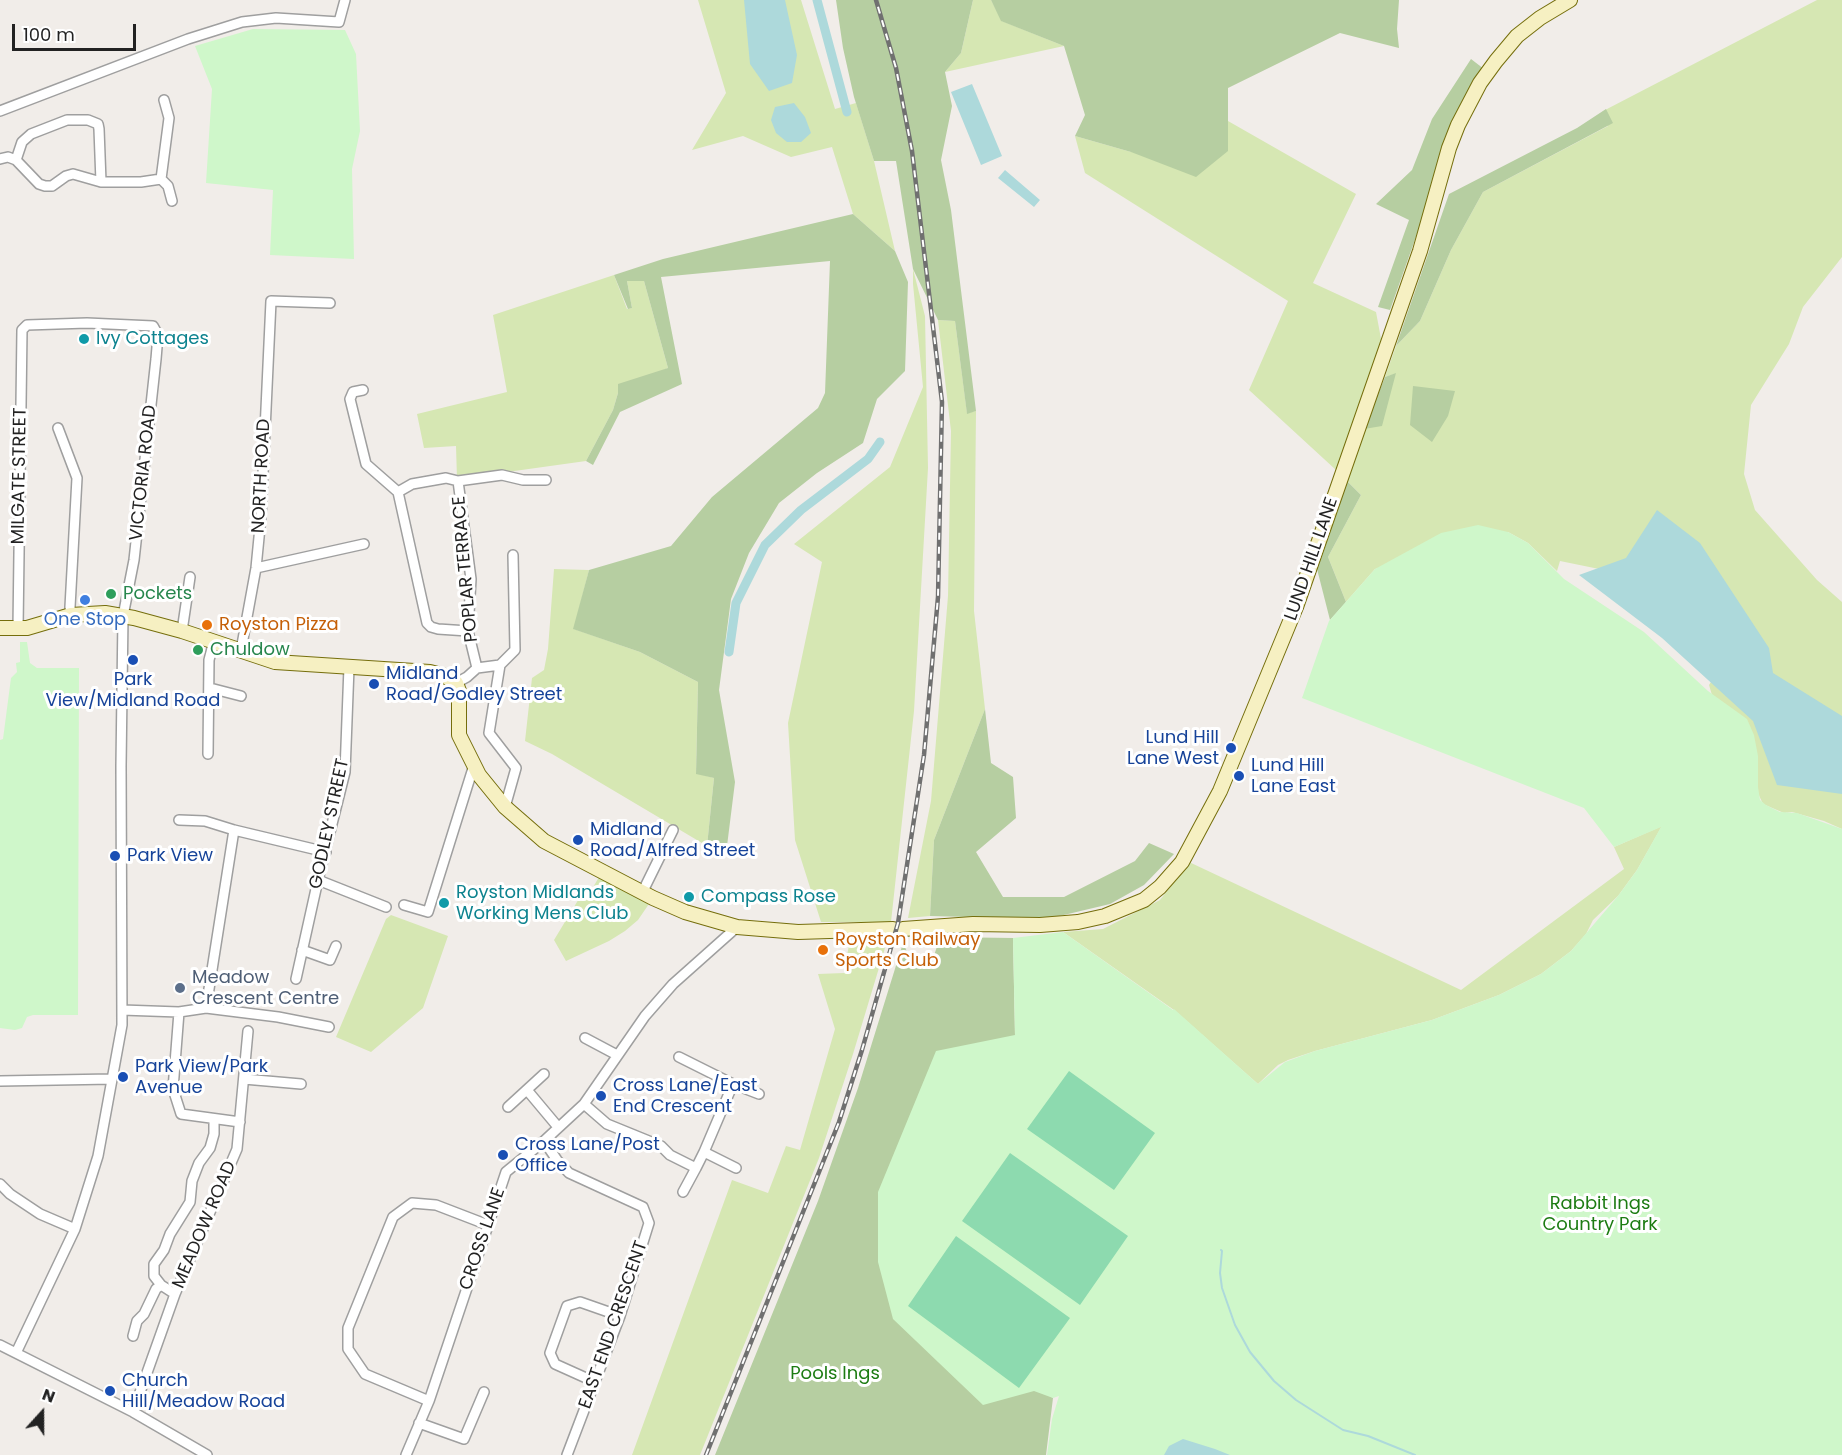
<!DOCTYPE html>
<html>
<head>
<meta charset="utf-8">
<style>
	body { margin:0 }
	#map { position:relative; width:1842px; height:1455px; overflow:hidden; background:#f1ede9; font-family:Poppins,sans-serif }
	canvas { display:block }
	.north { position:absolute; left:12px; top:1383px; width:60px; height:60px; -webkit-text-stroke:4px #fff; paint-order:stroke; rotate:21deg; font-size:16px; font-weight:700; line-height:24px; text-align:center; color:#222 }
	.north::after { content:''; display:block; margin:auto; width:21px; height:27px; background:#222; clip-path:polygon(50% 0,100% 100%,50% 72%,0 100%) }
	.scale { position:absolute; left:12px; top:24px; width:124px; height:27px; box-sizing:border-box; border:3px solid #222; border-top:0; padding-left:8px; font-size:18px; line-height:21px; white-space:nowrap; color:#222; -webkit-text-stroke:4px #fff; paint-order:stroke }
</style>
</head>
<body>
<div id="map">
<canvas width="1842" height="1455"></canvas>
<div class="north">N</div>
<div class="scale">100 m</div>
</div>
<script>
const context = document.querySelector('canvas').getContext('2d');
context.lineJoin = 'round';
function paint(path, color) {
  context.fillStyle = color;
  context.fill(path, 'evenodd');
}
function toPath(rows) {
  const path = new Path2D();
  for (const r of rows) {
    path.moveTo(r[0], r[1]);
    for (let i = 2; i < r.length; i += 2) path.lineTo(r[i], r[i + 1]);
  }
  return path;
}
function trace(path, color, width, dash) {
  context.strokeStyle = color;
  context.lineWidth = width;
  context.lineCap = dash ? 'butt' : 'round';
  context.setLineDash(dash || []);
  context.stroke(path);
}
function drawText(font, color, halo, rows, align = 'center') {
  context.font = font + ' Poppins,sans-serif';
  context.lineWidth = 6;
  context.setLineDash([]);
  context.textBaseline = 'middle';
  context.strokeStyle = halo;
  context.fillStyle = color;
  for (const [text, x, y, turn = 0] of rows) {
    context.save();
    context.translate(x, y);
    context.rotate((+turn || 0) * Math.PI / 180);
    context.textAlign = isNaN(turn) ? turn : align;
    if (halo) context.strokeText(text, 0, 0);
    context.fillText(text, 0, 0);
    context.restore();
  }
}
const grass = toPath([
	[698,0,801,0,835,109,856,103,874,161,895,251,853,214,832,147,791,157,743,136,692,150,726,93],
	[973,0,991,0,1002,21,1064,46,945,72,961,53],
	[1817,0,1842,0,1842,257,1803,307,1789,344,1751,405,1744,474,1755,510,1817,580,1842,602,1842,724,1686,620,1644,542,1636,556,1604,570,1560,561,1557,571,1528,543,1508,532,1375,569,1346,602,1328,557,1361,495,1346,480,1364,429,1395,374,1385,377,1396,346,1420,321,1451,250,1483,192,1608,126,1602,112,1607,109],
	[1228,121,1356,194,1313,283,1376,312,1382,344,1336,470,1249,390,1288,301,1085,173,1075,136,1131,152,1228,151],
	[913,269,925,316,928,468,914,711,891,922,821,922,795,840,788,723,822,562,794,544,890,467,923,387,913,284],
	[614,275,627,309,632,308,627,281,644,281,668,368,618,393,613,410,586,461,457,479,456,446,424,448,417,414,507,392,493,315],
	[938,320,955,321,967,413,976,411,974,611,985,709,934,840,930,916,908,918,931,801,948,596,951,431],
	[554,569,589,570,574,629,640,652,698,682,696,773,714,778,707,846,552,754,525,741,532,678,544,670,548,649],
	[1713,679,1842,786,1842,829,1824,821,1792,812,1784,813,1763,804,1712,695,1709,685],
	[1662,826,1637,870,1618,896,1593,920,1586,934,1571,951,1541,974,1499,995,1432,1020,1315,1051,1288,1060,1278,1065,1258,1084,1174,1010,1063,932,1103,929,1160,900,1189,862,1461,990,1624,869,1614,847],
	[602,872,653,898,638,920,625,931,609,941,566,961,554,940,583,892,589,894],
	[391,915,448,936,423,1008,371,1052,336,1037,386,919],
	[888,938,853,1054,819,1158,700,1455,632,1455,732,1180,768,1193,786,1146,800,1150,835,1029,818,974,844,973,850,939]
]);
const forest = toPath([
	[836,0,973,0,961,53,945,72,952,106,941,160,951,210,976,411,967,414,955,321,938,320,913,269,896,161,874,161,854,97,843,48],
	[991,0,1399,0,1397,29,1399,48,1340,33,1228,88,1228,151,1196,177,1131,152,1075,136,1085,115,1064,46,1001,21],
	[1471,59,1484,69,1445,137,1418,231,1390,310,1378,307,1409,220,1376,204,1412,170,1432,119],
	[1606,109,1613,123,1483,192,1451,250,1420,321,1396,346,1449,194,1577,128],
	[853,214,895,251,908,282,905,371,877,399,863,443,817,473,779,503,749,553,731,599,719,690,735,782,726,854,707,846,714,778,696,774,698,682,640,652,573,629,589,570,671,546,712,497,818,408,825,393,830,261,661,277,682,384,620,412,593,465,586,461,613,410,618,393,618,384,668,368,644,281,627,281,632,308,628,309,614,275,663,259],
	[1396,373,1382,426,1364,429,1385,377],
	[1413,386,1455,391,1448,416,1432,442,1410,425],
	[1346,480,1361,495,1328,557,1346,602,1330,620,1316,565],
	[985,709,991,763,1013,777,1016,818,976,852,1003,897,1064,897,1135,861,1149,843,1174,854,1144,885,1110,904,1047,919,930,916,934,840],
	[940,937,1013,938,1015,1036,1039,1390,1053,1398,1046,1455,715,1455,818,1201,858,1088,903,943,911,960,931,965]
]);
const park = toPath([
	[253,29,345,30,356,54,360,131,352,169,354,259,270,255,273,190,206,183,212,89,195,46],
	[1478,525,1508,532,1528,543,1564,579,1644,632,1708,691,1747,719,1754,735,1758,756,1758,787,1760,800,1766,805,1780,812,1797,813,1842,829,1842,1455,1047,1455,1052,1419,1059,1396,1053,1398,1034,1391,983,1405,893,1319,878,1262,878,1192,936,1051,1015,1035,1013,938,1063,932,1173,1010,1174,1009,1258,1084,1285,1062,1315,1051,1432,1020,1499,995,1541,974,1571,951,1618,896,1637,870,1661,827,1614,847,1584,808,1302,698,1329,621,1375,569,1441,533],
	[20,642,27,642,30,663,37,668,79,668,78,1015,33,1015,27,1017,22,1028,15,1030,0,1028,0,740,3,739,11,678,17,672,16,663,20,662]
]);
const pitch = toPath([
	[1069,1071,1155,1133,1114,1190,1027,1129],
	[1010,1153,1128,1236,1080,1305,962,1221],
	[956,1236,1070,1318,1019,1388,908,1306]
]);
const water = toPath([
	[744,0,785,0,797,55,792,83,769,91,750,64],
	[972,84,1002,156,981,165,951,92],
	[794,103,805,117,811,133,801,142,787,142,776,133,771,120,775,107],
	[1005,170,1040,200,1034,207,998,178],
	[1657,510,1700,543,1769,648,1773,673,1842,716,1842,794,1777,785,1753,721,1662,638,1579,575,1626,558],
	[1183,1439,1215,1449,1230,1455,1164,1455,1169,1446]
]);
const stream = toPath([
	[1221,1250,1222,1251,1220,1273,1222,1288,1235,1325,1250,1352,1274,1381,1296,1400,1343,1430,1368,1436,1415,1455]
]);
const canal = toPath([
	[817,0,847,112],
	[729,652,736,603,765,545,801,510,868,459,880,442]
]);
const street = toPath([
	[0,111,188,39,242,22,276,18,339,22,345,0],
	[0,159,8,157,16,160,39,184,45,186,52,186,66,176,73,174,101,182,141,182,161,179,168,186,172,201],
	[16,160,22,142,31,134,67,120,88,120,98,124,99,129,101,182],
	[161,179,169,118,164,100],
	[363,390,353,392,350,399,366,464,398,492],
	[58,428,77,478,70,607,71,615],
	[256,568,364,544],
	[182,631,190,577],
	[468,631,438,629,431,627,427,623,398,492,412,484,446,478,458,481,502,475,523,480,546,480],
	[241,650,256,568,261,517,271,301,330,303],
	[500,665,489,733,516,768,505,807],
	[477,668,500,665,515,650,513,555],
	[456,683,467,677,477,668,468,631,471,579,458,481],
	[210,688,241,696],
	[208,754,209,660,214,641],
	[179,820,205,821,234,830,326,852],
	[318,880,386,907],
	[642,893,673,830],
	[404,905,428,912,474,765],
	[302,950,330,960,336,946],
	[296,979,318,880,345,772,349,667],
	[206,1008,278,1017,329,1027],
	[122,1010,179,1012,206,1008,234,830],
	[179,1012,173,1089,181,1114,240,1122],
	[585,1038,617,1055],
	[679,1057,733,1084,759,1094],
	[244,1079,301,1084],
	[0,1081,112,1079],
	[527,1090,558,1127],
	[584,1104,607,1124,661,1146,670,1155,696,1168,704,1152,736,1168],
	[508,1107,544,1074],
	[544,1141,557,1160,569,1173,643,1207,649,1223,620,1316,567,1455],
	[704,1152,733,1084],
	[0,1184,10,1194,40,1214,75,1229],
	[683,1192,696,1168],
	[175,1294,161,1285,154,1276,154,1264,164,1250,170,1234,190,1202,192,1181,199,1163,210,1148,214,1134,214,1119],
	[133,1336,137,1321,144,1314,156,1289,161,1285],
	[0,1345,133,1412,207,1455],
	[16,1353,75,1229,98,1156,122,1025,121,766,123,616,134,560,156,359,158,335,153,326,87,323,27,325,22,330,18,628],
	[595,1382,555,1364,550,1353,567,1306,580,1302,620,1316],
	[429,1401,365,1374,348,1349,348,1328,393,1217,412,1203,436,1205,488,1225],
	[133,1412,175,1294,237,1149,248,1031],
	[419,1423,464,1439,484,1392],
	[406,1455,429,1401,506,1172,544,1141,584,1104,645,1016,673,984,737,927]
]);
const secondary = toPath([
	[0,628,27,628,71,615,105,613,134,618,182,631,275,662,430,672,445,676,456,683,459,691,459,735,479,775,505,807,544,841,653,898,685,912,737,927,798,932,893,929],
	[903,929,973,924,1040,925,1078,922,1105,916,1144,900,1160,887,1182,862,1220,791,1296,607,1420,251,1449,148,1458,125,1480,83,1496,61,1517,36,1540,18,1570,0]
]);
const rail = toPath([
	[706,1455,839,1122,862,1050,898,923,924,755,938,597,942,402,912,151,896,68,876,0]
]);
const markers = [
	[84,339,6,"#0f9aa8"],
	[111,594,6,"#2e9e5b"],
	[85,600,6,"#3f7fe0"],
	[207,625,6,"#e8710a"],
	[198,650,6,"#2e9e5b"],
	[133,660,6,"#1a4fb4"],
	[374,684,6,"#1a4fb4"],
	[1231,748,6,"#1a4fb4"],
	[1239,776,6,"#1a4fb4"],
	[578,840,6,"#1a4fb4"],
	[115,856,6,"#1a4fb4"],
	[689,897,6,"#0f9aa8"],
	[444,903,6,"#0f9aa8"],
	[823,950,6,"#e8710a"],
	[180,988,6,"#5c6f8a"],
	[123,1077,6,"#1a4fb4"],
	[601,1096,6,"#1a4fb4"],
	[503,1155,6,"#1a4fb4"],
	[110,1391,6,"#1a4fb4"]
];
const cultureNames = [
	["Ivy Cottages",96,339],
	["Royston Midlands",456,893],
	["Working Mens Club",456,914],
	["Compass Rose",701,897]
];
const streetNames = [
	["VICTORIA ROAD",144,473,-84],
	["MILGATE STREET",20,476,-89],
	["NORTH ROAD",262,476,-87],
	["LUND HILL LANE",1312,559,-71],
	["POPLAR TERRACE",466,569,-95],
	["GODLEY STREET",330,824,-78],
	["MEADOW ROAD",205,1225,-67],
	["CROSS LANE",483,1239,-71],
	["EAST END CRESCENT",614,1325,-71]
];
const leisureNames = [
	["Pockets",123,594],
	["Chuldow",210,650]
];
const shopNames = [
	["One Stop",85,620]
];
const foodNames = [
	["Royston Pizza",219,625],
	["Royston Railway",835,940],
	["Sports Club",835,961]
];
const transitNames = [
	["Midland",386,674],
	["Road/Godley Street",386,695],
	["Park",133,680,"center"],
	["View/Midland Road",133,701,"center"],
	["Lund Hill",1219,738,"right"],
	["Lane West",1219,759,"right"],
	["Lund Hill",1251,766],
	["Lane East",1251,787],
	["Midland",590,830],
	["Road/Alfred Street",590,851],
	["Park View",127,856],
	["Park View/Park",135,1067],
	["Avenue",135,1088],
	["Cross Lane/East",613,1086],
	["End Crescent",613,1107],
	["Cross Lane/Post",515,1145],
	["Office",515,1166],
	["Church",122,1381],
	["Hill/Meadow Road",122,1402]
];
const serviceNames = [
	["Meadow",192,978],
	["Crescent Centre",192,999]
];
const parkNames = [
	["Rabbit Ings",1600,1204],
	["Country Park",1600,1225],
	["Pools Ings",835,1374]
];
paint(grass, '#d6e7b3');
paint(forest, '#b6cea1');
paint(park, '#cff7ca');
paint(pitch, '#8ddaaf');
paint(water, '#add9db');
trace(stream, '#add9db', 2);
trace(canal, '#add9db', 9);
trace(street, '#9f9f9f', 12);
trace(secondary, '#756e0c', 16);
trace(street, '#fff', 9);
trace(secondary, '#f6f0c2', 14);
trace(rail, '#707070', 4.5);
trace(rail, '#fff', 2, [7]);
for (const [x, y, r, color] of markers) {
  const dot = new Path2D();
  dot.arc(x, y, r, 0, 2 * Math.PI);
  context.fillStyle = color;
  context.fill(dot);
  trace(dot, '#fff', 2);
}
drawText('18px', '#0d838f', '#fff', cultureNames, 'left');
drawText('18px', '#222', '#fff', streetNames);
drawText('18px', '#27864d', '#fff', leisureNames, 'left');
drawText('18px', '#366cbe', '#fff', shopNames);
drawText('18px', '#c56008', '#fff', foodNames, 'left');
drawText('18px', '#164399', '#fff', transitNames, 'left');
drawText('18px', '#4e5e75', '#fff', serviceNames, 'left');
drawText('18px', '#1d7c13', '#fff', parkNames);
</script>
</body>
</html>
